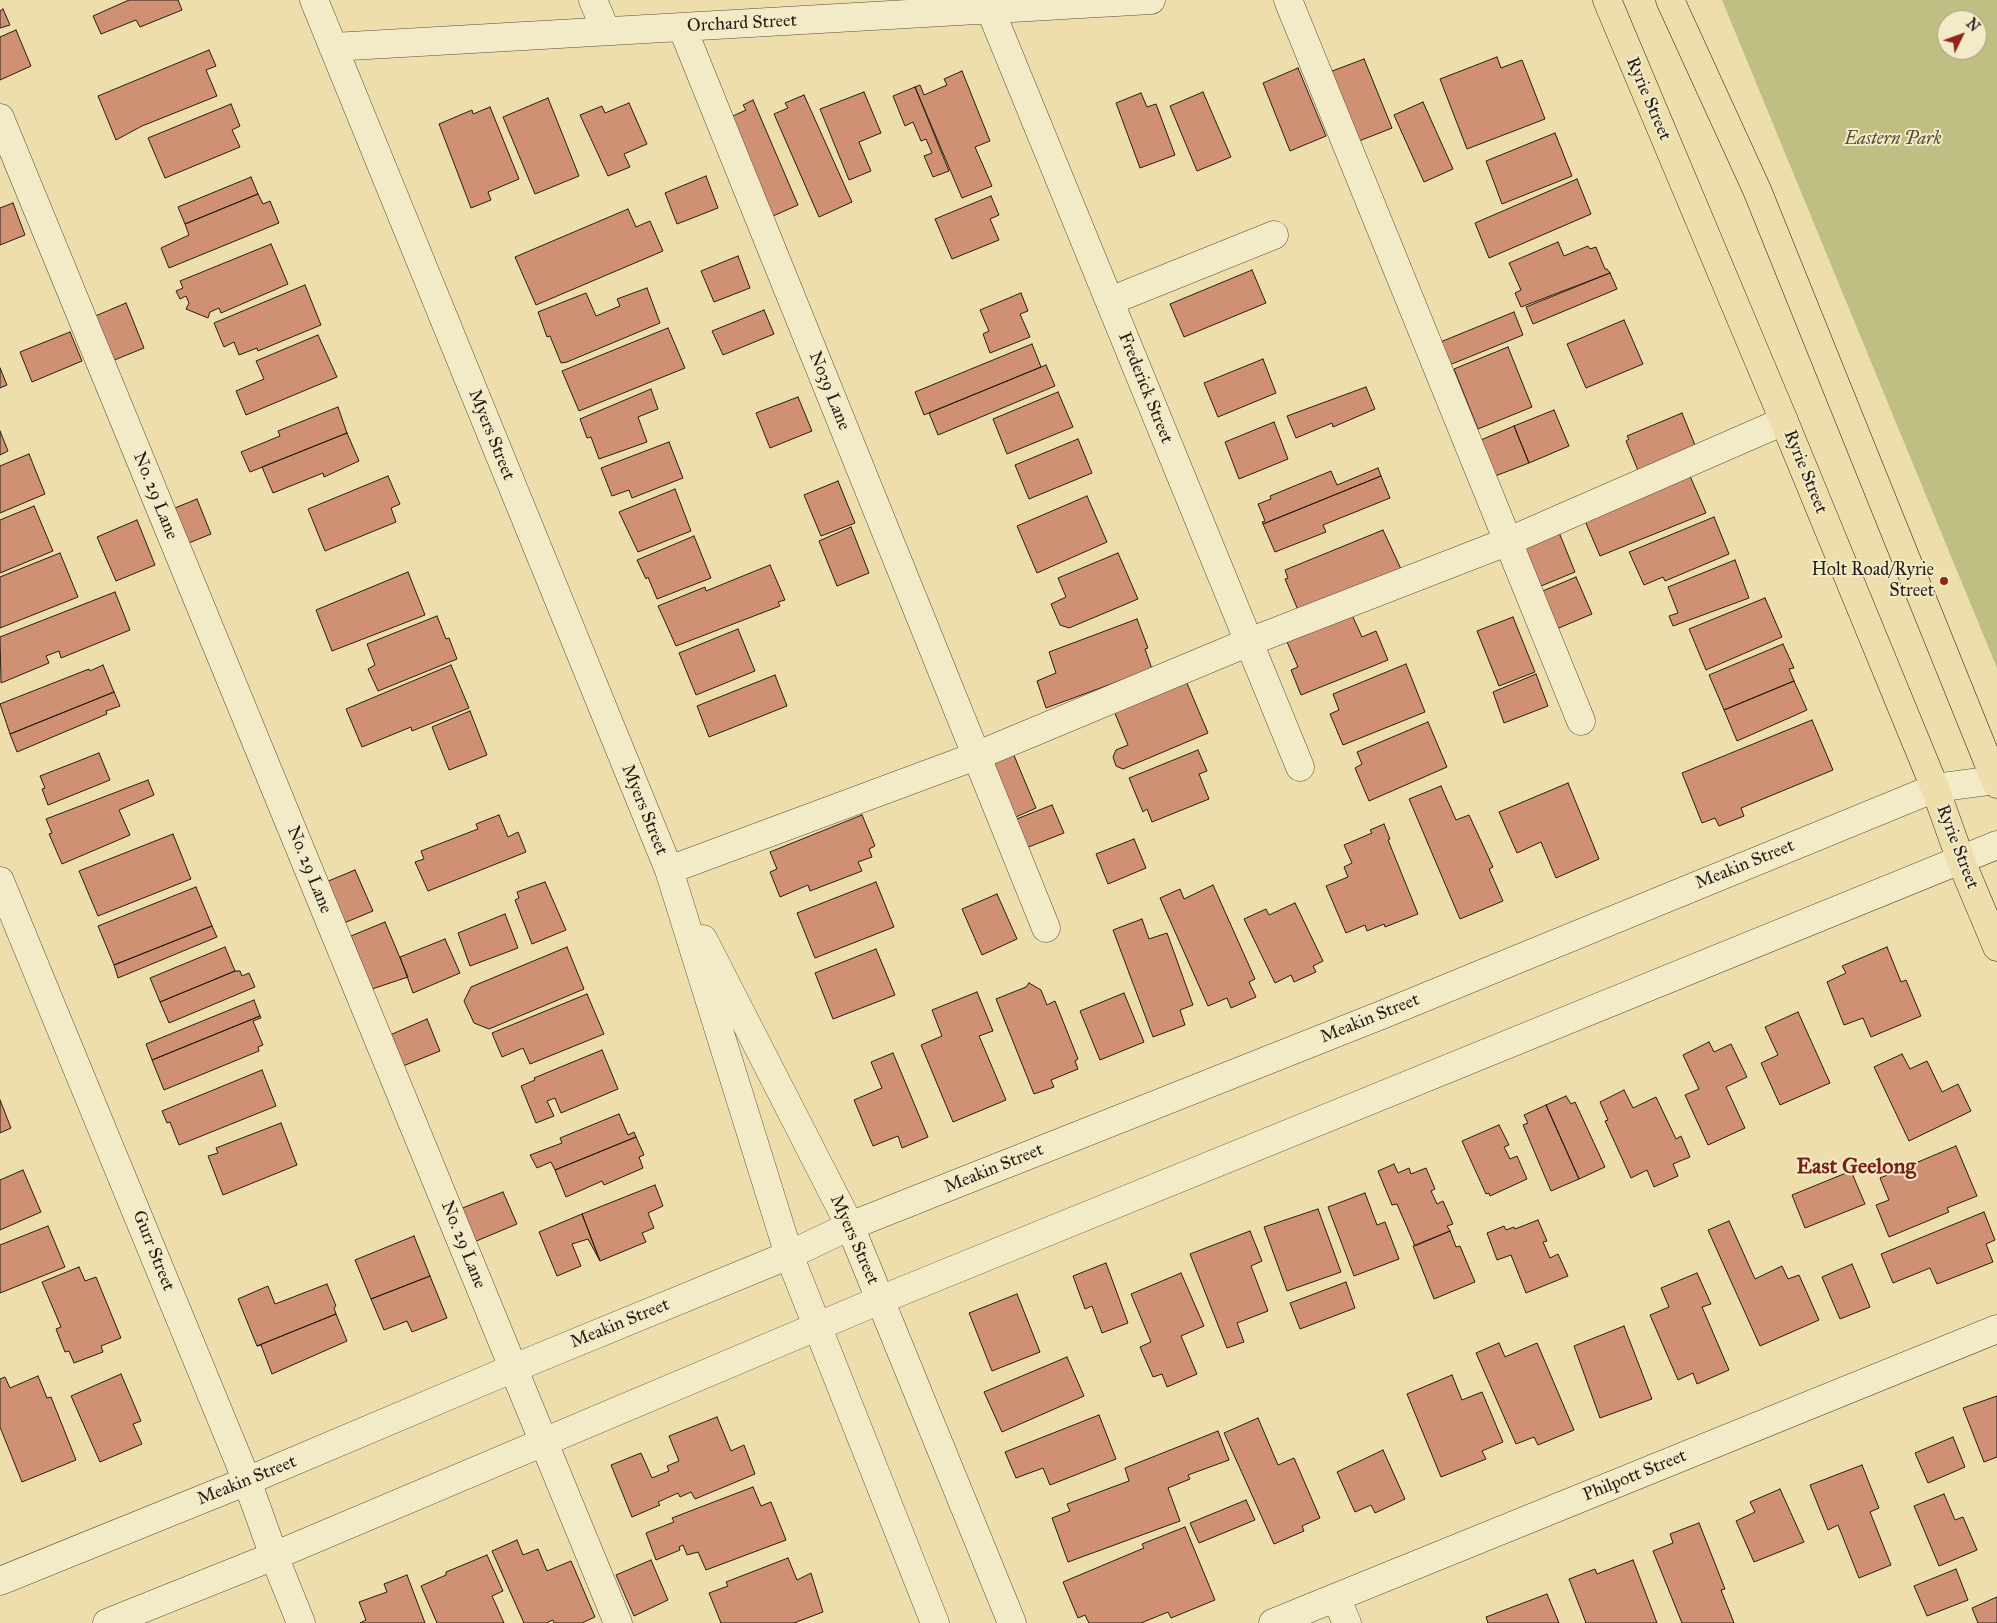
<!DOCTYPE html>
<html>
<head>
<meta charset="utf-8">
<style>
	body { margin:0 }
	#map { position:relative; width:1997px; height:1623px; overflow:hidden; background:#eddeab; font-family:"IM FELL Great Primer",serif }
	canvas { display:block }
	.north { position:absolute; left:1937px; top:10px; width:50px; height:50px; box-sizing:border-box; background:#f3eac8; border:1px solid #a29881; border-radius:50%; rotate:48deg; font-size:14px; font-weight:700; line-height:20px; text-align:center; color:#281d16 }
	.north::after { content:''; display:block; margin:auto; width:18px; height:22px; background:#8f2418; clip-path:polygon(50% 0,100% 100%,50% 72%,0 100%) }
</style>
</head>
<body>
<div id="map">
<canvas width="1997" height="1623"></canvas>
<div class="north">N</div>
</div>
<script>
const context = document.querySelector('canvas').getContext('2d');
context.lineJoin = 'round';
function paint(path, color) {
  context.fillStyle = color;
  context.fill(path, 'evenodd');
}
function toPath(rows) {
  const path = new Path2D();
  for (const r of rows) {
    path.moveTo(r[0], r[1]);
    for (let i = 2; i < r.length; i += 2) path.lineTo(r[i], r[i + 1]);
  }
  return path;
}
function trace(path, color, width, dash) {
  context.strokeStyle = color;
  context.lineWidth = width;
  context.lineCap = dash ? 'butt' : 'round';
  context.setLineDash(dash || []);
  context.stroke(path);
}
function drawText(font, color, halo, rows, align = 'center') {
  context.font = font + ' "IM FELL Great Primer",serif';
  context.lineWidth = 4;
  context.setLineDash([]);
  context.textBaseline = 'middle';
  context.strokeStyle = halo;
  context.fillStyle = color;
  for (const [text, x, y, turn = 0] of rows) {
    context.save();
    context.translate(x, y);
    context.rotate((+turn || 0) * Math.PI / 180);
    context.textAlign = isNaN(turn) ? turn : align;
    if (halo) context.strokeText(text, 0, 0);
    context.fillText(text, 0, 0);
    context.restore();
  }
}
const green = toPath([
	[1722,0,1997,0,1997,668],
	[1947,20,1977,20,1977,50,1947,50]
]);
const building = toPath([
	[129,0,178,0,182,10,140,27,136,20,101,34,93,16,129,0],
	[3,9,10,25,0,28,0,11,3,9],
	[16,30,31,66,0,80,0,37,16,30],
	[209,50,216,66,206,70,217,96,142,126,116,140,98,96,209,50],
	[1497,57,1501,68,1522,60,1545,119,1467,149,1440,79,1497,57],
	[1364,59,1392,128,1354,143,1327,73,1364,59],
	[1298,68,1326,136,1290,151,1263,83,1298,68],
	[962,71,990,141,975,147,992,186,962,198,915,87,920,85,924,95,947,85,944,79,962,71],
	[915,87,949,171,933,177,924,156,932,153,926,139,921,141,913,122,905,126,893,96,915,87],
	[864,92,881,133,859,142,871,171,849,180,820,109,864,92],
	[1203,92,1231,157,1197,171,1170,106,1203,92],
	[1141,93,1147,107,1156,104,1175,155,1140,168,1116,103,1141,93],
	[804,95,852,202,819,217,774,114,788,108,785,103,804,95],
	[548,98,579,176,535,194,503,117,548,98],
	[753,100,798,205,764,220,722,121,746,110,743,105,753,100],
	[1423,102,1453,169,1424,182,1394,115,1423,102],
	[629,103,647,144,624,154,630,167,608,176,580,115,602,106,605,113,629,103],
	[231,104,240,126,232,130,240,147,165,178,148,138,231,104],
	[490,107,519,179,488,192,491,200,471,208,439,124,472,110,473,114,490,107],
	[1555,133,1572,176,1502,204,1486,161,1555,133],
	[706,176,718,208,677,224,665,193,706,176],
	[251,177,258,194,185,224,178,207,251,177],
	[1577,179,1591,214,1489,258,1475,223,1577,179],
	[258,194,263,204,270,201,279,223,169,268,161,248,189,235,185,224,258,194],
	[991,196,999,215,990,219,999,240,952,259,935,219,991,196],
	[13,203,25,235,0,245,0,208,13,203],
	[628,209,636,227,650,221,663,251,536,305,515,257,628,209],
	[1558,242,1564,256,1588,246,1590,249,1596,247,1605,269,1607,269,1610,273,1521,307,1515,293,1521,290,1509,263,1558,242],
	[271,244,288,284,221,313,219,308,210,312,208,318,186,309,189,303,186,296,180,299,176,291,183,288,180,281,271,244],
	[738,256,750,288,714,302,701,271,738,256],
	[1252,270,1266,303,1184,337,1170,304,1252,270],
	[1610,273,1617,289,1533,324,1526,307,1610,273],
	[305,285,321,325,258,351,257,348,239,355,234,342,224,347,214,323,305,285],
	[647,288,660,323,567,362,561,363,550,336,547,337,538,312,586,293,596,316,620,306,617,299,647,288],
	[1021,293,1028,311,1020,314,1030,337,990,353,983,334,989,331,980,310,1021,293],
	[126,303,144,348,112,361,93,317,126,303],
	[764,310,774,334,723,355,712,331,764,310],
	[1514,312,1523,335,1447,366,1438,343,1514,312],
	[1624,320,1643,364,1586,388,1567,344,1624,320],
	[668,328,685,368,579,411,562,371,668,328],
	[70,332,82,361,32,382,20,352,70,332],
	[318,335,337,377,246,415,236,391,264,379,256,361,318,335],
	[1032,344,1041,367,924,415,915,392,1032,344],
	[1508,347,1532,407,1478,429,1454,369,1508,347],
	[1263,359,1276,393,1218,417,1204,383,1263,359],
	[1046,365,1055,386,938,435,929,413,1046,365],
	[0,368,7,385,0,388,0,368],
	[1366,387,1375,409,1333,427,1332,423,1296,438,1287,416,1366,387],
	[651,389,658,409,638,417,647,442,599,459,591,437,587,438,580,419,651,389],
	[1058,392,1073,427,1007,454,993,419,1058,392],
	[798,397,812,431,770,448,756,413,798,397],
	[338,407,347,433,250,472,241,452,280,436,278,431,338,407],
	[1554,410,1569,446,1529,463,1514,426,1554,410],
	[1682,413,1697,450,1639,473,1626,441,1629,439,1627,436,1682,413],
	[1274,422,1288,459,1239,479,1225,442,1274,422],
	[1514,426,1529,463,1490,478,1476,442,1514,426],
	[0,431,8,451,0,455,0,431],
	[347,433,359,461,324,477,323,473,273,493,262,467,347,433],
	[1078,439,1092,473,1029,499,1015,465,1078,439],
	[669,442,683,478,632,498,629,490,612,496,601,468,669,442],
	[29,454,45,494,0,513,0,466,29,454],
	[1378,468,1381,476,1263,524,1262,522,1265,521,1258,504,1271,499,1270,496,1331,471,1337,485,1378,468],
	[388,476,400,504,391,508,396,522,325,551,308,509,388,476],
	[1381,476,1390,498,1323,525,1326,532,1275,552,1263,524,1381,476],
	[1690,476,1706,513,1600,556,1585,521,1690,476],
	[838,481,855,523,821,536,804,495,838,481],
	[675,489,691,531,638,552,619,512,675,489],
	[1087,496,1107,542,1037,573,1017,526,1087,496],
	[197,499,211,534,179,547,165,512,197,499],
	[34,506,53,551,0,573,0,520,34,506],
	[1714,517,1729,554,1665,581,1663,577,1644,585,1629,552,1714,517],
	[137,520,155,565,116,581,97,537,137,520],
	[851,527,869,573,837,586,819,541,851,527],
	[1383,530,1401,569,1298,610,1285,579,1288,578,1285,570,1383,530],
	[1558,530,1575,572,1541,586,1523,544,1558,530],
	[694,536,711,578,657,599,648,577,646,579,637,560,694,536],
	[60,553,78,597,0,628,0,577,60,553],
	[1118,553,1138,599,1069,628,1060,625,1051,604,1066,597,1058,578,1118,553],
	[1735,560,1749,598,1673,626,1669,616,1678,613,1668,587,1735,560],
	[770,565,785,600,778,602,780,606,676,646,658,606,705,587,706,591,770,565],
	[408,572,425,615,332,651,316,610,408,572],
	[1576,577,1592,614,1554,630,1538,593,1576,577],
	[115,592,130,630,61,658,59,651,46,656,49,663,1,683,0,637,115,592],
	[1765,598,1782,637,1706,670,1689,629,1765,598],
	[1352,615,1362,637,1376,631,1388,660,1301,695,1291,670,1298,667,1287,642,1352,615],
	[437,616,446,639,449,638,457,659,378,691,368,669,375,665,367,644,437,616],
	[1513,617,1535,672,1499,686,1477,631,1513,617],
	[1137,619,1148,648,1145,649,1152,669,1046,708,1037,681,1056,673,1049,652,1137,619],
	[738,629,755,671,696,695,679,653,738,629],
	[1783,644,1794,668,1789,669,1794,681,1724,710,1709,675,1783,644],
	[1406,664,1425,712,1343,745,1330,714,1339,710,1333,694,1406,664],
	[103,665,114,692,10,734,0,704,89,669,90,671,103,665],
	[451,665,469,708,412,731,411,727,362,747,346,709,451,665],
	[1536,674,1548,706,1504,723,1493,692,1536,674],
	[775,675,787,706,709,737,697,706,775,675],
	[1186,681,1208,733,1123,769,1116,766,1113,757,1116,750,1128,745,1114,711,1186,681],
	[1794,681,1807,710,1737,741,1724,710,1794,681],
	[114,692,120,706,106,711,107,714,17,752,10,734,114,692],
	[470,711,487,755,449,770,432,727,470,711],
	[1812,720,1833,770,1741,808,1744,816,1719,826,1715,818,1702,823,1682,773,1812,720],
	[1428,722,1447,767,1369,801,1355,768,1362,764,1357,752,1428,722],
	[1198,750,1207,771,1199,774,1209,799,1152,822,1147,809,1143,812,1129,778,1198,750],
	[99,753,110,780,48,805,42,789,45,788,40,776,99,753],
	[1013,753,1036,808,1007,821,983,765,1013,753],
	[148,780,154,795,119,810,130,835,62,864,49,834,52,833,46,819,148,780],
	[1568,783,1599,859,1556,878,1541,842,1517,853,1499,812,1568,783],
	[1441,786,1456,820,1469,815,1493,867,1489,869,1503,901,1460,919,1409,799,1441,786],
	[1052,805,1064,833,1021,850,1009,822,1052,805],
	[499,815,508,837,518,832,526,852,428,891,415,862,424,859,421,851,478,829,476,824,499,815],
	[862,815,875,846,869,849,872,857,858,862,862,871,810,891,808,885,780,897,770,872,777,869,770,852,862,815],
	[1384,824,1390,839,1388,840,1418,914,1385,927,1384,924,1367,931,1365,925,1346,933,1326,886,1348,877,1344,867,1352,863,1344,845,1372,833,1370,830,1384,824],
	[173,834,191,879,98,916,79,871,173,834],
	[1134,839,1146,868,1108,884,1096,854,1134,839],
	[355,870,373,911,344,923,326,882,355,870],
	[545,882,566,930,532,944,515,900,519,898,517,892,545,882],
	[876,882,894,927,815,958,797,913,876,882],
	[1213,885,1255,979,1249,982,1256,997,1231,1008,1227,998,1208,1006,1160,898,1180,889,1184,899,1213,885],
	[196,887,212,926,114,965,98,926,196,887],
	[997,894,1017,939,982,955,962,909,997,894],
	[1295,903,1323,961,1313,966,1316,972,1294,982,1291,975,1275,983,1244,919,1266,909,1269,915,1295,903],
	[505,914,518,948,470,966,458,933,505,914],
	[1142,919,1149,939,1167,933,1193,1005,1180,1010,1185,1025,1153,1037,1113,930,1142,919],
	[385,922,408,977,372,989,351,936,385,922],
	[212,926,217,937,118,978,114,965,212,926],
	[445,939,460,973,413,993,400,957,445,939],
	[225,947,235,971,160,1002,150,978,225,947],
	[567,947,584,989,489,1029,474,1023,464,1001,471,987,567,947],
	[1887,947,1901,982,1906,980,1921,1016,1871,1037,1863,1018,1844,1025,1827,982,1846,973,1842,966,1887,947],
	[876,949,895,995,833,1019,815,973,876,949],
	[235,971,240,971,242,976,249,973,255,987,169,1023,160,1002,235,971],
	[1029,983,1041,990,1047,1005,1055,1001,1078,1059,1075,1061,1078,1069,1051,1080,1054,1087,1034,1094,996,999,1026,987,1029,983],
	[977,992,993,1031,979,1036,1006,1100,953,1122,921,1045,942,1036,932,1010,977,992],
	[1124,993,1144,1042,1100,1060,1080,1011,1124,993],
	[587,994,604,1034,530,1064,523,1048,502,1057,492,1033,587,994],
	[254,1000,260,1016,152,1060,146,1044,254,1000],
	[1798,1012,1830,1083,1780,1105,1761,1063,1778,1055,1765,1027,1798,1012],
	[260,1016,261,1018,253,1021,263,1045,258,1047,259,1051,164,1090,152,1060,260,1016],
	[427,1019,440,1051,403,1066,390,1035,427,1019],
	[1709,1042,1714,1052,1731,1044,1747,1077,1726,1087,1745,1128,1708,1145,1685,1095,1699,1089,1683,1055,1709,1042],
	[602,1050,618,1089,561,1113,555,1098,547,1101,554,1116,536,1123,521,1086,535,1080,534,1078,602,1050],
	[893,1053,928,1137,902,1148,898,1136,873,1146,854,1100,882,1088,871,1062,893,1053],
	[1902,1054,1910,1069,1927,1061,1942,1092,1958,1084,1971,1111,1909,1141,1874,1067,1902,1054],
	[262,1070,276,1106,179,1145,170,1122,167,1123,162,1111,262,1070],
	[1624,1090,1633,1108,1656,1097,1676,1139,1681,1136,1690,1157,1673,1164,1678,1176,1654,1187,1647,1170,1631,1178,1605,1121,1608,1120,1600,1102,1624,1090],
	[1566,1096,1571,1104,1575,1102,1605,1167,1579,1179,1546,1105,1566,1096],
	[0,1100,11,1128,0,1133,0,1100],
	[1546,1105,1579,1179,1551,1191,1523,1125,1528,1123,1524,1115,1546,1105],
	[619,1114,628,1135,634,1132,636,1137,555,1170,551,1162,537,1168,530,1155,562,1143,560,1138,619,1114],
	[281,1123,297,1165,223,1195,208,1156,218,1153,216,1148,281,1123],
	[1499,1125,1509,1145,1504,1147,1510,1159,1517,1156,1527,1179,1490,1196,1489,1193,1486,1194,1462,1141,1499,1125],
	[636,1137,644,1155,639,1157,643,1168,604,1185,602,1181,566,1197,555,1170,636,1137],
	[1956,1146,1977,1196,1947,1208,1949,1212,1889,1237,1876,1205,1889,1200,1880,1178,1956,1146],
	[1394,1164,1398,1173,1409,1168,1411,1174,1426,1168,1435,1189,1431,1191,1437,1204,1443,1201,1453,1224,1447,1226,1450,1231,1415,1246,1397,1204,1392,1205,1378,1171,1394,1164],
	[23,1170,41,1212,0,1230,0,1180,23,1170],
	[1851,1171,1865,1204,1805,1228,1792,1195,1851,1171],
	[655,1185,663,1206,648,1213,654,1228,642,1233,646,1242,600,1261,582,1214,655,1185],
	[503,1192,517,1224,474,1242,460,1209,503,1192],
	[1365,1193,1377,1225,1385,1222,1399,1259,1354,1276,1328,1207,1365,1193],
	[1318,1209,1341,1272,1287,1291,1264,1227,1318,1209],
	[1984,1212,1995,1240,1986,1244,1993,1262,1937,1284,1930,1268,1893,1283,1881,1254,1984,1212],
	[582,1214,600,1261,588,1239,572,1244,581,1266,557,1276,539,1232,582,1214],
	[1538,1220,1547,1241,1543,1242,1550,1258,1558,1254,1568,1276,1526,1293,1511,1255,1497,1260,1487,1233,1504,1226,1506,1230,1514,1227,1515,1229,1538,1220],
	[1729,1221,1755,1279,1782,1266,1788,1279,1799,1275,1819,1320,1760,1346,1708,1230,1729,1221],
	[48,1226,65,1267,0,1293,0,1245,48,1226],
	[1250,1231,1262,1261,1251,1266,1268,1311,1237,1323,1244,1342,1227,1348,1190,1254,1250,1231],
	[1450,1231,1456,1247,1460,1246,1475,1282,1434,1299,1413,1246,1450,1231],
	[414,1236,430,1276,371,1299,355,1260,414,1236],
	[1106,1263,1128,1323,1102,1333,1092,1306,1085,1309,1073,1276,1106,1263],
	[1852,1264,1870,1307,1840,1319,1822,1277,1852,1264],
	[79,1267,85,1281,96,1277,121,1338,101,1346,103,1352,74,1363,69,1351,65,1352,56,1329,61,1327,42,1282,79,1267],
	[1181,1273,1204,1326,1181,1336,1197,1374,1167,1387,1162,1374,1153,1377,1140,1347,1151,1342,1131,1294,1181,1273],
	[1697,1273,1711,1304,1702,1307,1729,1370,1697,1384,1693,1373,1678,1380,1650,1315,1669,1307,1661,1288,1697,1273],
	[430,1276,447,1318,412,1332,407,1321,384,1330,371,1299,430,1276],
	[1346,1282,1355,1308,1300,1329,1290,1303,1346,1282],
	[327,1284,336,1306,334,1308,336,1314,257,1346,238,1299,268,1286,275,1304,327,1284],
	[1017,1294,1040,1352,992,1371,969,1313,1017,1294],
	[336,1314,347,1341,272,1374,261,1345,257,1346,336,1314],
	[1624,1326,1652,1399,1600,1418,1574,1346,1624,1326],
	[1499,1343,1505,1357,1537,1343,1574,1430,1538,1445,1534,1437,1516,1444,1476,1353,1499,1343],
	[1067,1357,1084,1396,1002,1432,984,1392,1067,1357],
	[121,1374,141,1421,133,1424,142,1444,100,1462,71,1396,121,1374],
	[1452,1375,1462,1400,1482,1392,1503,1442,1482,1451,1486,1459,1441,1477,1407,1394,1452,1375],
	[38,1376,47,1398,51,1397,76,1460,22,1482,0,1427,0,1379,5,1377,10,1388,38,1376],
	[1997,1396,1997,1457,1984,1462,1963,1408,1997,1396],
	[1099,1415,1116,1459,1050,1485,1043,1468,1016,1478,1005,1452,1099,1415],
	[717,1417,731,1451,744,1445,755,1474,695,1499,691,1492,680,1497,678,1493,658,1502,660,1505,632,1517,611,1465,641,1453,652,1478,669,1471,667,1466,679,1461,669,1436,717,1417],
	[1258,1418,1278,1465,1294,1458,1320,1518,1302,1526,1304,1531,1274,1544,1224,1433,1258,1418],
	[1218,1431,1229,1460,1188,1475,1190,1479,1168,1488,1180,1521,1068,1562,1052,1518,1070,1511,1067,1504,1129,1481,1125,1468,1218,1431],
	[1953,1437,1965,1467,1928,1483,1915,1453,1953,1437],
	[1383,1450,1405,1499,1375,1513,1371,1505,1355,1512,1337,1472,1383,1450],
	[1862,1465,1879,1508,1870,1512,1891,1565,1859,1578,1838,1525,1828,1530,1810,1485,1862,1465],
	[753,1487,761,1506,771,1502,786,1540,706,1570,698,1552,687,1555,683,1545,679,1547,680,1550,656,1560,646,1533,674,1522,672,1518,753,1487],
	[1780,1489,1804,1542,1754,1562,1736,1521,1755,1512,1750,1502,1780,1489],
	[1944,1494,1955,1520,1963,1517,1977,1550,1939,1566,1914,1506,1944,1494],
	[1246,1500,1255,1520,1199,1543,1190,1523,1246,1500],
	[1699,1523,1725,1589,1721,1590,1734,1623,1682,1623,1653,1551,1673,1543,1670,1534,1699,1523],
	[1185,1527,1215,1600,1171,1618,1168,1612,1141,1623,1089,1623,1085,1615,1078,1618,1063,1582,1144,1548,1142,1544,1185,1527],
	[517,1540,523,1555,538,1549,547,1571,571,1561,595,1617,582,1623,554,1623,553,1620,546,1623,524,1623,492,1551,517,1540],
	[487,1555,503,1591,492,1596,504,1623,437,1623,421,1586,446,1575,446,1572,487,1555],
	[788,1558,797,1580,811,1573,823,1612,794,1623,721,1623,709,1593,728,1586,726,1582,788,1558],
	[651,1560,668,1600,634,1616,616,1575,651,1560],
	[1633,1560,1657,1623,1586,1623,1569,1579,1595,1569,1597,1574,1633,1560],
	[1956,1569,1968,1600,1927,1616,1914,1586,1956,1569],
	[407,1575,425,1623,360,1623,366,1620,359,1602,387,1592,384,1584,407,1575],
	[1547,1594,1559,1623,1488,1623,1486,1617,1547,1594],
	[1997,1597,1997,1623,1978,1623,1972,1608,1997,1597]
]);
const minor = toPath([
	[314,0,669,870,789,1255,935,1623],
	[593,0,606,31],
	[1288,0,1581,721],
	[990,9,1300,767],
	[682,27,1046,928],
	[333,47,1151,0],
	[0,118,618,1623],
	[1110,301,1274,235],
	[669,870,976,756,1249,642,1509,541,1784,421],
	[0,881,247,1481,274,1556,301,1623],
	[703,939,850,1226,1012,1623],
	[0,1581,247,1481,514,1368,789,1255,850,1226,1384,1014,1935,788,1996,780],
	[1336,1598,1347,1623],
	[107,1623,274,1556,880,1300,1997,845],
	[1273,1623,1997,1329]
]);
const major = toPath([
	[1607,0,1784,421,1935,788,1961,861,1997,947],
	[1670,0,1757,190,1997,784]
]);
const markers = [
	[1944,581,5,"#8f2418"]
];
const streetNames = [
	["Orchard Street",742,24,-3],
	["Ryrie Street",1648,99,67],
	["Frederick Street",1145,388,68],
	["No39 Lane",829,391,68],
	["Myers Street",491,435,68],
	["Ryrie Street",1805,472,68],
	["No. 29 Lane",155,496,68],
	["Myers Street",644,810,68],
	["Ryrie Street",1957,847,69],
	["Meakin Street",1745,865,-22],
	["No. 29 Lane",309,870,68],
	["Meakin Street",1370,1019,-22],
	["Meakin Street",994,1169,-22],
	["Myers Street",854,1240,66],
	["No. 29 Lane",463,1245,68],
	["Gurr Street",153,1251,68],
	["Meakin Street",620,1324,-22],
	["Philpott Street",1635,1476,-22],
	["Meakin Street",247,1481,-22]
];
const parkNames = [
	["Eastern Park",1893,140]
];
const poiNames = [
	["Holt Road/Ryrie",1934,571],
	["Street",1934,592]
];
const districtNames = [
	["East Geelong",1856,1168]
];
paint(green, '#c0bf83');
paint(building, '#cf9073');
trace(building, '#281d16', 1);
trace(minor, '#594d3b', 29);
trace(major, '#281d16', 29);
trace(minor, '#f3eac8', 28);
trace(major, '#eddeab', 28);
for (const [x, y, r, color] of markers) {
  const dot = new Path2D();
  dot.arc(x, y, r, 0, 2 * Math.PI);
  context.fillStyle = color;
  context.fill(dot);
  trace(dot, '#f3eac8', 2);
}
drawText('18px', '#281d16', '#f3eac8', streetNames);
drawText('italic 18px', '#564e37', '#f3eac8', parkNames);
drawText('18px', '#281d16', '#f3eac8', poiNames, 'right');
drawText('bold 22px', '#7a1f14', '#f3eac8', districtNames);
</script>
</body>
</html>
